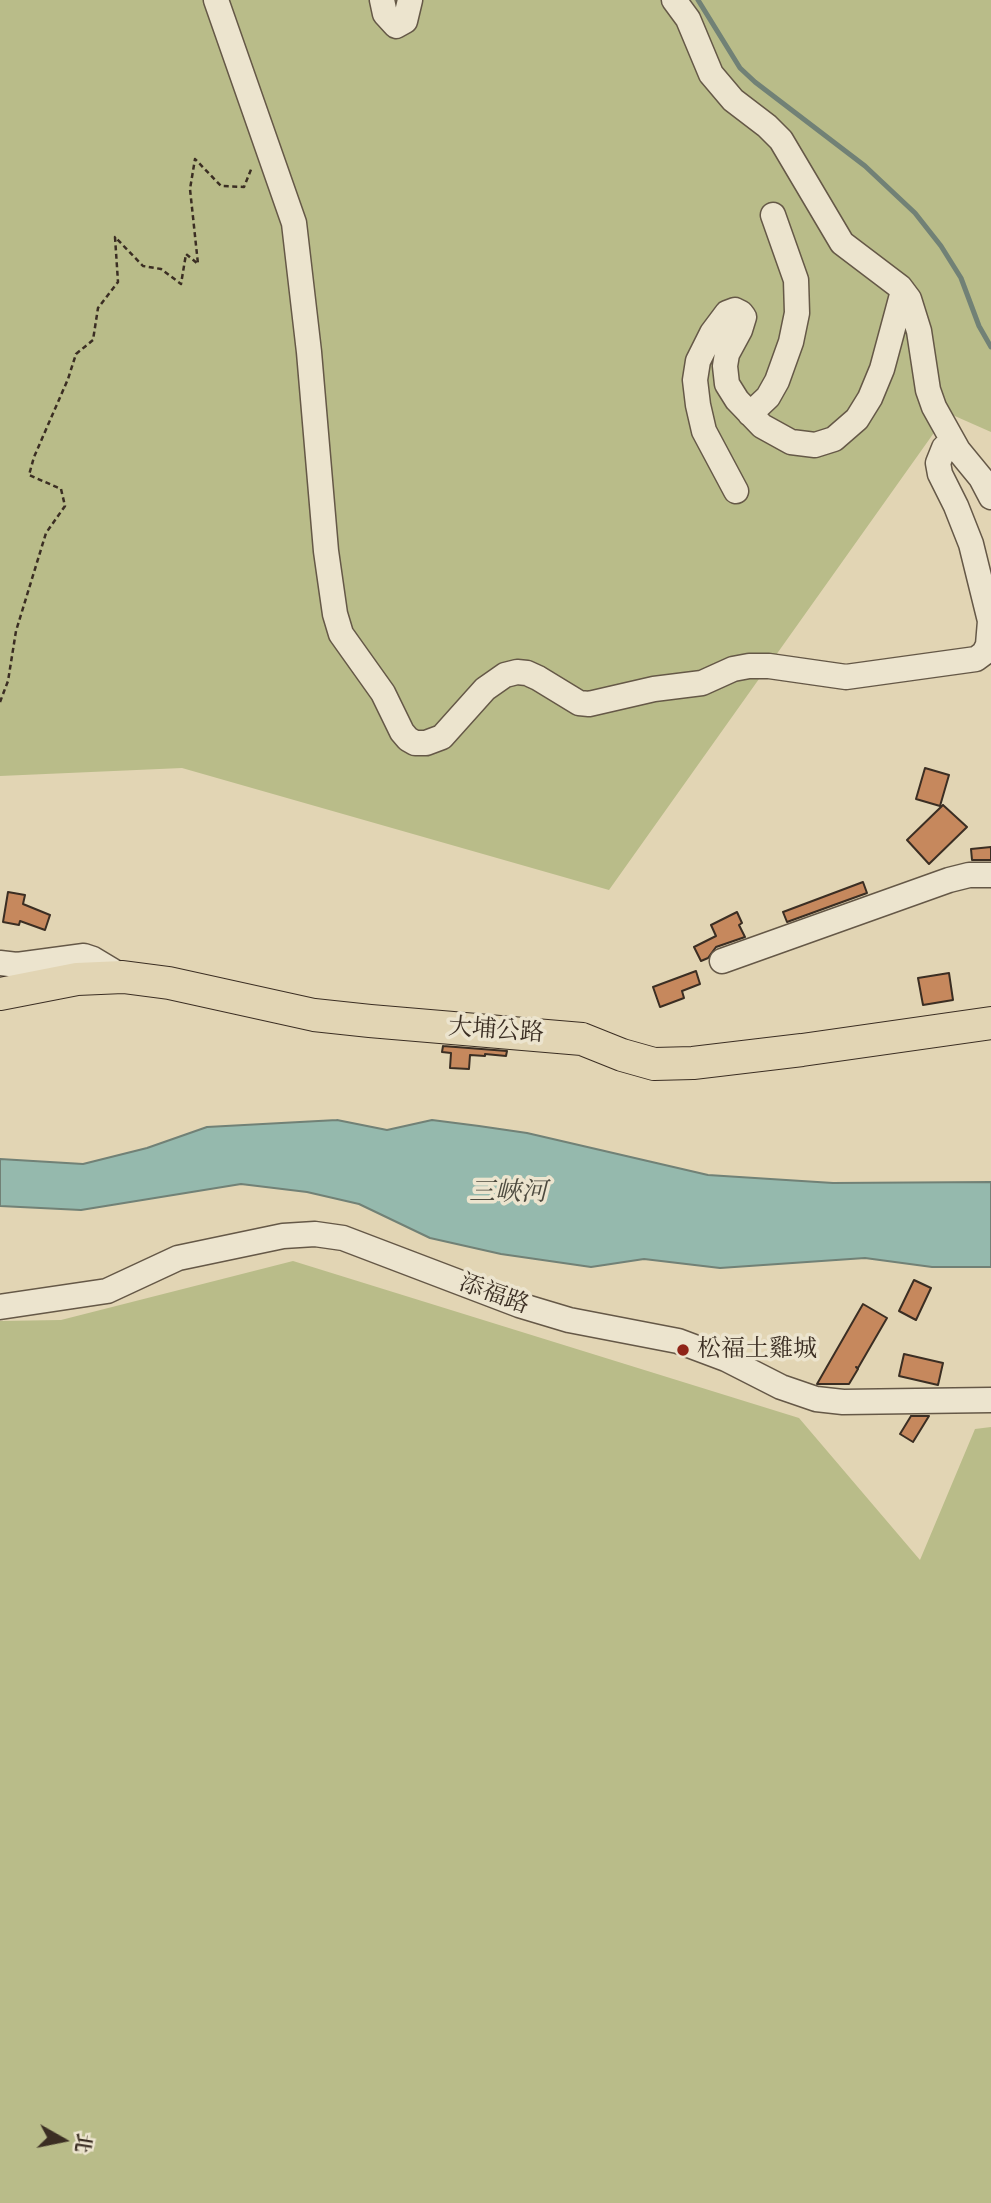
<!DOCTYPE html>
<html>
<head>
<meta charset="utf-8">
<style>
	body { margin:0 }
	#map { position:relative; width:991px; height:2203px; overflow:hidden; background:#e2d5b4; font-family:"Gentium Book Plus","Noto Serif TC",serif }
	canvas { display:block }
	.north { position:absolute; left:28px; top:2105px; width:70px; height:70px; -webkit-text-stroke:5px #ece4ce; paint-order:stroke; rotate:99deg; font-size:19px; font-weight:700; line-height:28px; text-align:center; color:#3b2e23 }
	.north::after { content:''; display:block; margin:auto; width:24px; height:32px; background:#3b2e23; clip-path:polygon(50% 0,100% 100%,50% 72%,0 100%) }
</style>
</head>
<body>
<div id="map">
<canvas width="991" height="2203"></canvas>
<div class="north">北</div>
</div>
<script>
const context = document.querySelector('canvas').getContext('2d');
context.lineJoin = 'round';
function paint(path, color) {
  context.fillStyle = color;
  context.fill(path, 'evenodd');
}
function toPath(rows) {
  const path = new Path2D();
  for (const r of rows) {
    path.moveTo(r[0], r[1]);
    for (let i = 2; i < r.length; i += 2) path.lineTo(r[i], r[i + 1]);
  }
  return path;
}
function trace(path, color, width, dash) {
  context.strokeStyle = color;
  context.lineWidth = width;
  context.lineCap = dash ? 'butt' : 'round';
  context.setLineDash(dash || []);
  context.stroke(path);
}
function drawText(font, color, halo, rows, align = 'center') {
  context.font = font + ' "Gentium Book Plus","Noto Serif TC",serif';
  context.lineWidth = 7;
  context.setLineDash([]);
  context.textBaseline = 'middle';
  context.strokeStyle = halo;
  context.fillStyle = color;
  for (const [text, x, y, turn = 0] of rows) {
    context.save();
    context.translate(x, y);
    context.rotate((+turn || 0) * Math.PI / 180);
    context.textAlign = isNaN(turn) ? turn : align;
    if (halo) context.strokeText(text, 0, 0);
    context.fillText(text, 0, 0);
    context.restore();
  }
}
const green = toPath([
	[0,0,991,0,991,432,948,413,609,890,182,768,0,776],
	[293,1261,799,1418,920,1560,975,1429,991,1427,991,2203,0,2203,0,1321,61,1320]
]);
const water = toPath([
	[337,1120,387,1130,432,1120,479,1126,527,1133,708,1175,833,1183,991,1182,991,1267,932,1267,865,1258,720,1268,644,1259,591,1267,501,1254,430,1238,359,1204,307,1192,241,1184,81,1210,0,1206,0,1159,83,1164,147,1148,207,1127,337,1120]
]);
const stream = toPath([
	[698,0,740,68,755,82,865,166,915,213,941,246,961,278,979,326,991,347]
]);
const building = toPath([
	[925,768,949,775,940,806,916,799,925,768],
	[943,805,967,827,929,864,907,840,943,805],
	[991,847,991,860,972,860,971,849,991,847],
	[863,882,867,893,787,922,783,912,863,882],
	[8,892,25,895,23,904,50,915,45,930,20,921,19,925,3,922,8,892],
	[737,912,742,923,739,925,745,937,716,947,708,958,701,961,694,947,716,936,711,925,737,912],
	[696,971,700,984,682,991,684,998,660,1007,653,987,696,971],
	[949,973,953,1000,923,1005,918,978,949,973],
	[443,1046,507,1051,506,1056,485,1054,485,1056,470,1055,469,1069,450,1068,451,1053,442,1052,443,1046],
	[914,1280,931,1288,916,1320,899,1311,914,1280],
	[863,1304,887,1318,858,1368,856,1367,858,1369,849,1384,817,1384,863,1304],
	[904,1354,943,1363,938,1385,899,1376,904,1354],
	[911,1416,929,1416,913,1442,900,1434,911,1416]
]);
const path = toPath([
	[0,702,8,681,16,631,46,533,65,506,61,489,29,475,34,457,68,379,76,354,93,340,98,308,118,282,115,237,143,266,161,269,181,284,186,254,198,264,190,189,195,159,221,186,244,187,252,167]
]);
const minor = toPath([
	[216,0,294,223,309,352,326,551,335,614,341,634,383,693,402,732,408,739,415,743,426,743,442,737,485,689,505,675,517,672,527,673,538,678,579,703,589,704,654,689,702,683,733,669,749,666,769,666,846,677,976,659,984,653,988,645,990,621,971,544,956,506,940,474,938,463,944,448,951,447,958,450],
	[382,0,385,14,396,26,405,21,410,0],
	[674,0,688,19,711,74,733,100,767,126,781,140,842,243,900,287,909,299,919,331,928,390,934,407,958,450,981,478,991,497],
	[750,414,768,397,777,381,791,342,797,313,796,280,773,215],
	[736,491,704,431,698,405,695,380,698,361,712,333,727,313,735,310,741,313,744,317,740,330,727,354,725,366,727,384,737,400,762,426,791,442,815,445,834,439,857,419,870,398,882,369,903,291],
	[722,961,949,880,969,875,991,875],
	[0,963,17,965,84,956,93,959,123,977],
	[0,1307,107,1291,178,1258,283,1236,315,1234,343,1238,519,1305,569,1320,678,1341,726,1359,781,1387,816,1399,843,1402,991,1400]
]);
const major = toPath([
	[0,994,77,979,123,977,169,983,314,1015,370,1021,582,1039,622,1055,654,1064,693,1063,802,1050,991,1023]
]);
const markers = [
	[683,1350,7,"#8f2418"]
];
const streetNames = [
	["大埔公路",496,1031,4],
	["添福路",494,1295,20]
];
const poiNames = [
	["松福土雞城",697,1350]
];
const waterNames = [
	["三峽河",508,1193]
];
paint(green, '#b9bc89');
paint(water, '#95b9ad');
trace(water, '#718176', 2);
trace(stream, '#718176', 5);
paint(building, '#c6885d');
trace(building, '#3b2e23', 2);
trace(minor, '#655847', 27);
trace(major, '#3b2e23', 34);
trace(path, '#3b2e23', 2.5, [5, 3.5]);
trace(minor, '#ece4ce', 24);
trace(major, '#e2d5b4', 32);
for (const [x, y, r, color] of markers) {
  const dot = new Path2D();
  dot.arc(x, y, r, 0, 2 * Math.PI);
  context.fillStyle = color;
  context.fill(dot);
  trace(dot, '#ece4ce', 2.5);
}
drawText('24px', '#3b2e23', '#ece4ce', streetNames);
drawText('24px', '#3b2e23', '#ece4ce', poiNames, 'left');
drawText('italic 26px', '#4d4a3f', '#ece4ce', waterNames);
</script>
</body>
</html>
